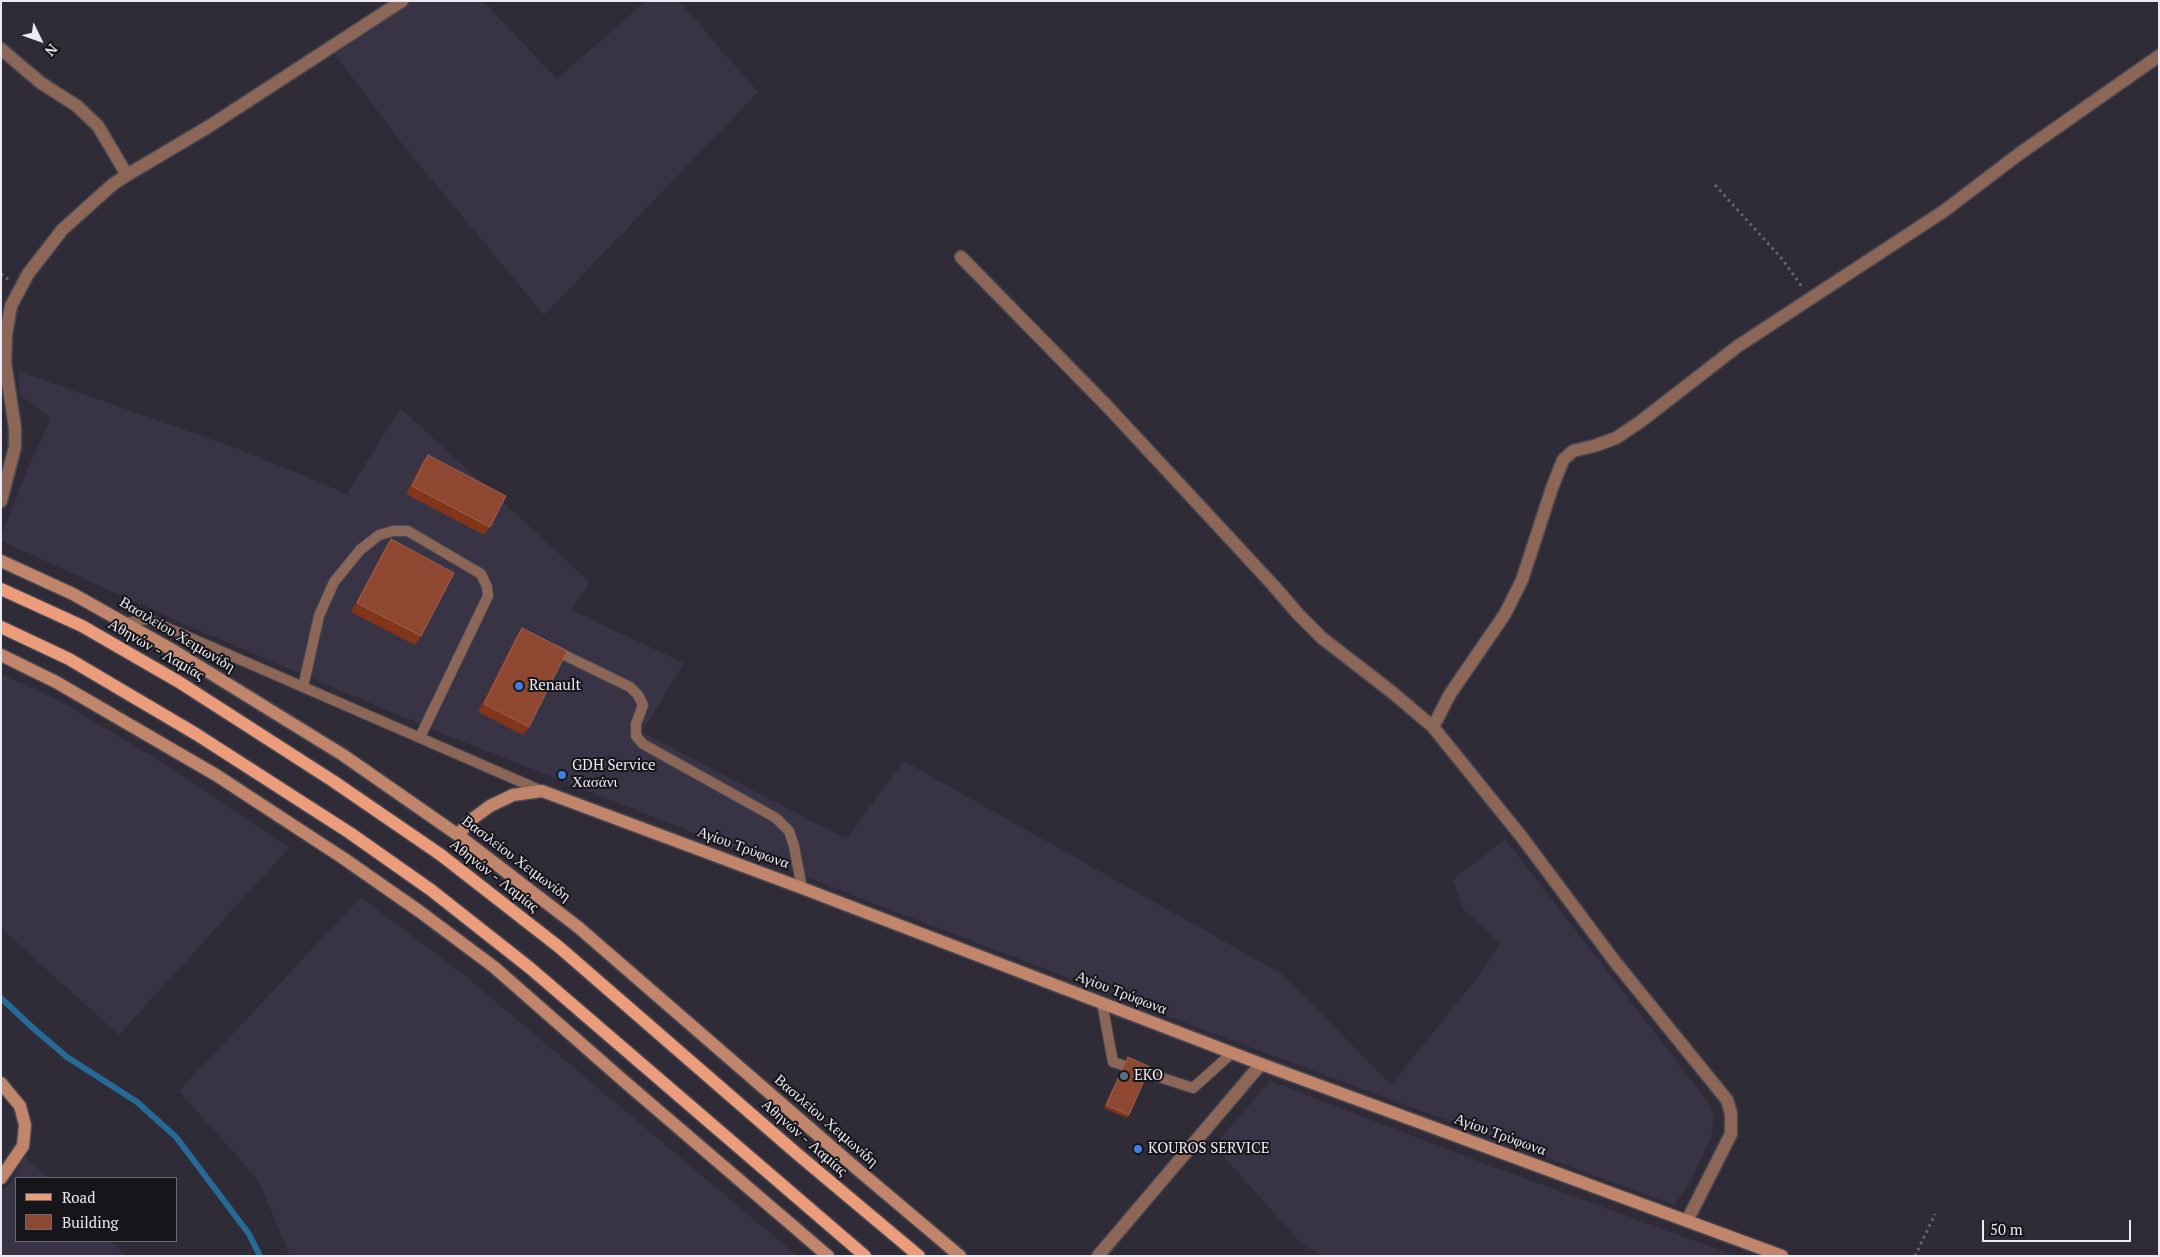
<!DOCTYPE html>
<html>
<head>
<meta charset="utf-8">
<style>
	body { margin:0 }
	#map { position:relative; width:2160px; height:1257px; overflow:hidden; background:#2f2c37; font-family:"PT Serif",serif }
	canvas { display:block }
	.frame { position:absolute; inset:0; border:2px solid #eceaf2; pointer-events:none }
	.legend { position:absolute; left:15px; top:1177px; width:162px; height:65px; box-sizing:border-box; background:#16151a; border:1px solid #6c6a70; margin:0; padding:6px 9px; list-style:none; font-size:15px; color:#eceaf2 }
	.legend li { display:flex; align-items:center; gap:10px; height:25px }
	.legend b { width:25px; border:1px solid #6c6a70 }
	.north { position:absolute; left:15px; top:15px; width:50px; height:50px; -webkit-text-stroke:4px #16151a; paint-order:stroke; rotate:132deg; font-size:14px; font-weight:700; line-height:20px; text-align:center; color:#eceaf2 }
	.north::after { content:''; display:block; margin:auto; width:18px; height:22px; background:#eceaf2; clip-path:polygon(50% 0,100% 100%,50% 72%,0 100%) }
	.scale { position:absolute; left:1982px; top:1220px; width:149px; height:22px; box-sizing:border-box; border:2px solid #eceaf2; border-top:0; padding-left:6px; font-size:15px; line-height:18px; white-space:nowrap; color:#eceaf2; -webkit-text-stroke:4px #16151a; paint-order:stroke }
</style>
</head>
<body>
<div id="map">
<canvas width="2160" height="1257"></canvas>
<div class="frame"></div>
<ul class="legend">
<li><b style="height:6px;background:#ea9c7b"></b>Road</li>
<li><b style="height:14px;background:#8e4831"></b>Building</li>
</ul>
<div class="north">N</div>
<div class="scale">50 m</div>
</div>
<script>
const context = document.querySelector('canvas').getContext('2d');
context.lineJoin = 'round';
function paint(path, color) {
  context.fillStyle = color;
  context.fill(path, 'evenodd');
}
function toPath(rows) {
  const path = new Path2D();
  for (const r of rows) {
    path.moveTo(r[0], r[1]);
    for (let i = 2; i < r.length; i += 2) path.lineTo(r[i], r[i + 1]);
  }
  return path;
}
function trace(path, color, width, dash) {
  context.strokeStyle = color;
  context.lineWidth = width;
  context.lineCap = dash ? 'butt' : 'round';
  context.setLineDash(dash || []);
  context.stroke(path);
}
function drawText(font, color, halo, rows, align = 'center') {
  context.font = font + ' "PT Serif",serif';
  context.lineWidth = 4;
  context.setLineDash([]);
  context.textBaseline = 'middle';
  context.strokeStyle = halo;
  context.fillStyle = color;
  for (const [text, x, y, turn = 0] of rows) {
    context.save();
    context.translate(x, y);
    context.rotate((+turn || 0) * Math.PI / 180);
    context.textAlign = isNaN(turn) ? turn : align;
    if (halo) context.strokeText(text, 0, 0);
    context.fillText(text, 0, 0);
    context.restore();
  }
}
const built = toPath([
	[410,1,483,1,557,79,646,1,679,1,758,92,544,315,400,141,333,52],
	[18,371,239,449,347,494,400,408,590,582,571,610,684,663,642,732,846,839,904,761,1282,974,1391,1085,1480,974,1500,943,1463,909,1453,880,1505,839,1709,1103,1714,1116,1711,1137,1690,1183,1674,1205,1212,1033,852,895,443,734,186,625,8,544,1,540,1,536,28,468,51,418,20,395],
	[1,674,58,700,170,767,289,848,119,1035,1,928],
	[361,897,470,980,797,1256,290,1256,259,1181,179,1091],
	[1270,1081,1467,1157,1736,1256,1322,1256,1300,1242,1214,1146],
	[25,1156,48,1178,16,1178,16,1241,111,1241,126,1256,1,1256,1,1193,12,1181]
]);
const stream = toPath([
	[1,998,33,1028,67,1057,137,1102,176,1137,249,1234,260,1256]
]);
const path = toPath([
	[1715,185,1783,260,1802,287],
	[1,274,9,280],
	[1915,1256,1935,1214]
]);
const lane = toPath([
	[127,623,147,619,542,791],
	[554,650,630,687,638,695,643,705,636,724,636,736,643,744,776,818,789,831,794,846,802,888],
	[303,687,319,616,334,582,360,550,379,535,393,531,408,531,481,574,487,587,488,596,420,737],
	[1102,1003,1113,1062,1193,1088,1232,1053]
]);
const street = toPath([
	[1,49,41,83,77,106,98,126,127,175],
	[961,257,1107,406,1273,585,1298,614,1322,638,1393,693,1433,727,1521,836,1616,963,1727,1100,1731,1113,1731,1134,1687,1221],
	[1,501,15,447,15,428,5,362,6,335,11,306,28,274,62,230,112,185,127,175,208,127,402,1],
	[1433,727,1450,694,1505,614,1522,580,1552,488,1563,460,1573,451,1594,446,1616,438,1640,422,1738,346,1944,211,2019,154,2159,56],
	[1098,1256,1261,1064]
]);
const secondary = toPath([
	[1,561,73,594,176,652,343,755,458,835,578,927,857,1169,960,1256],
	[1,655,56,682,216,775,343,858,419,911,494,967,625,1082,828,1256],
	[458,835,471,820,490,806,513,795,542,791,802,888,1261,1064,1782,1256],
	[1,1083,20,1106,25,1125,23,1146,1,1178]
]);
const primary = toPath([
	[1,589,82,626,179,682,333,781,441,855,559,947,795,1152,919,1256],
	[1,627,69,659,196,734,350,833,431,890,530,968,865,1256]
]);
const wall = toPath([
	[428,455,490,527,484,535,406,494,422,463],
	[391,539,421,636,415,645,351,612,385,548],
	[522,628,529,727,523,735,478,712,516,637],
	[1128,1057,1129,1115,1127,1118,1104,1108]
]);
const building = toPath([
	[428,455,506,496,490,527,412,486,428,455],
	[391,539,454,573,421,636,357,603,391,539],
	[522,628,567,651,529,727,484,704,522,628],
	[1128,1057,1150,1067,1129,1115,1106,1105,1128,1057]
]);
const markers = [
	[519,686,5,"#3f7fe0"],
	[562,775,5,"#3f7fe0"],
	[1124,1076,5,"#5c6f8a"],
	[1138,1149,5,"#3f7fe0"]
];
const streetNames = [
	["Βασιλείου Χειμωνίδη",177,635,31],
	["Αθηνών - Λαμίας",156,650,30],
	["Αγίου Τρύφωνα",743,848,20],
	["Βασιλείου Χειμωνίδη",516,859,37],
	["Αθηνών - Λαμίας",494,876,38],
	["Αγίου Τρύφωνα",1121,993,21],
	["Βασιλείου Χειμωνίδη",826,1121,41],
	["Αγίου Τρύφωνα",1500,1135,20],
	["Αθηνών - Λαμίας",804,1138,41]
];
const poiNames = [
	["Renault",529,686],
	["GDH Service",572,766],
	["Χασάνι",572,783],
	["EKO",1134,1076],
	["KOUROS SERVICE",1148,1149]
];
paint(built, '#383445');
trace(stream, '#266a97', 6);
trace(lane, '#494751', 12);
trace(street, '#494751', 15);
trace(secondary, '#494751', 15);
trace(primary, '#494751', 15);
trace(path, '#686570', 3, [2.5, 4]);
trace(lane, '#8c6656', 10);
trace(street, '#8c6656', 12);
trace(secondary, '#c1856b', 12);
trace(primary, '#ea9c7b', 12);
paint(wall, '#83351a');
paint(building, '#8e4831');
trace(building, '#9d6250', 1);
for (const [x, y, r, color] of markers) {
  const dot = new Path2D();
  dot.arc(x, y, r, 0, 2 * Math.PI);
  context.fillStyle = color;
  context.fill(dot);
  trace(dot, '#16151a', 2);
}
drawText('15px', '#eceaf2', '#16151a', streetNames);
drawText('15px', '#eceaf2', '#16151a', poiNames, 'left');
</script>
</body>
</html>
